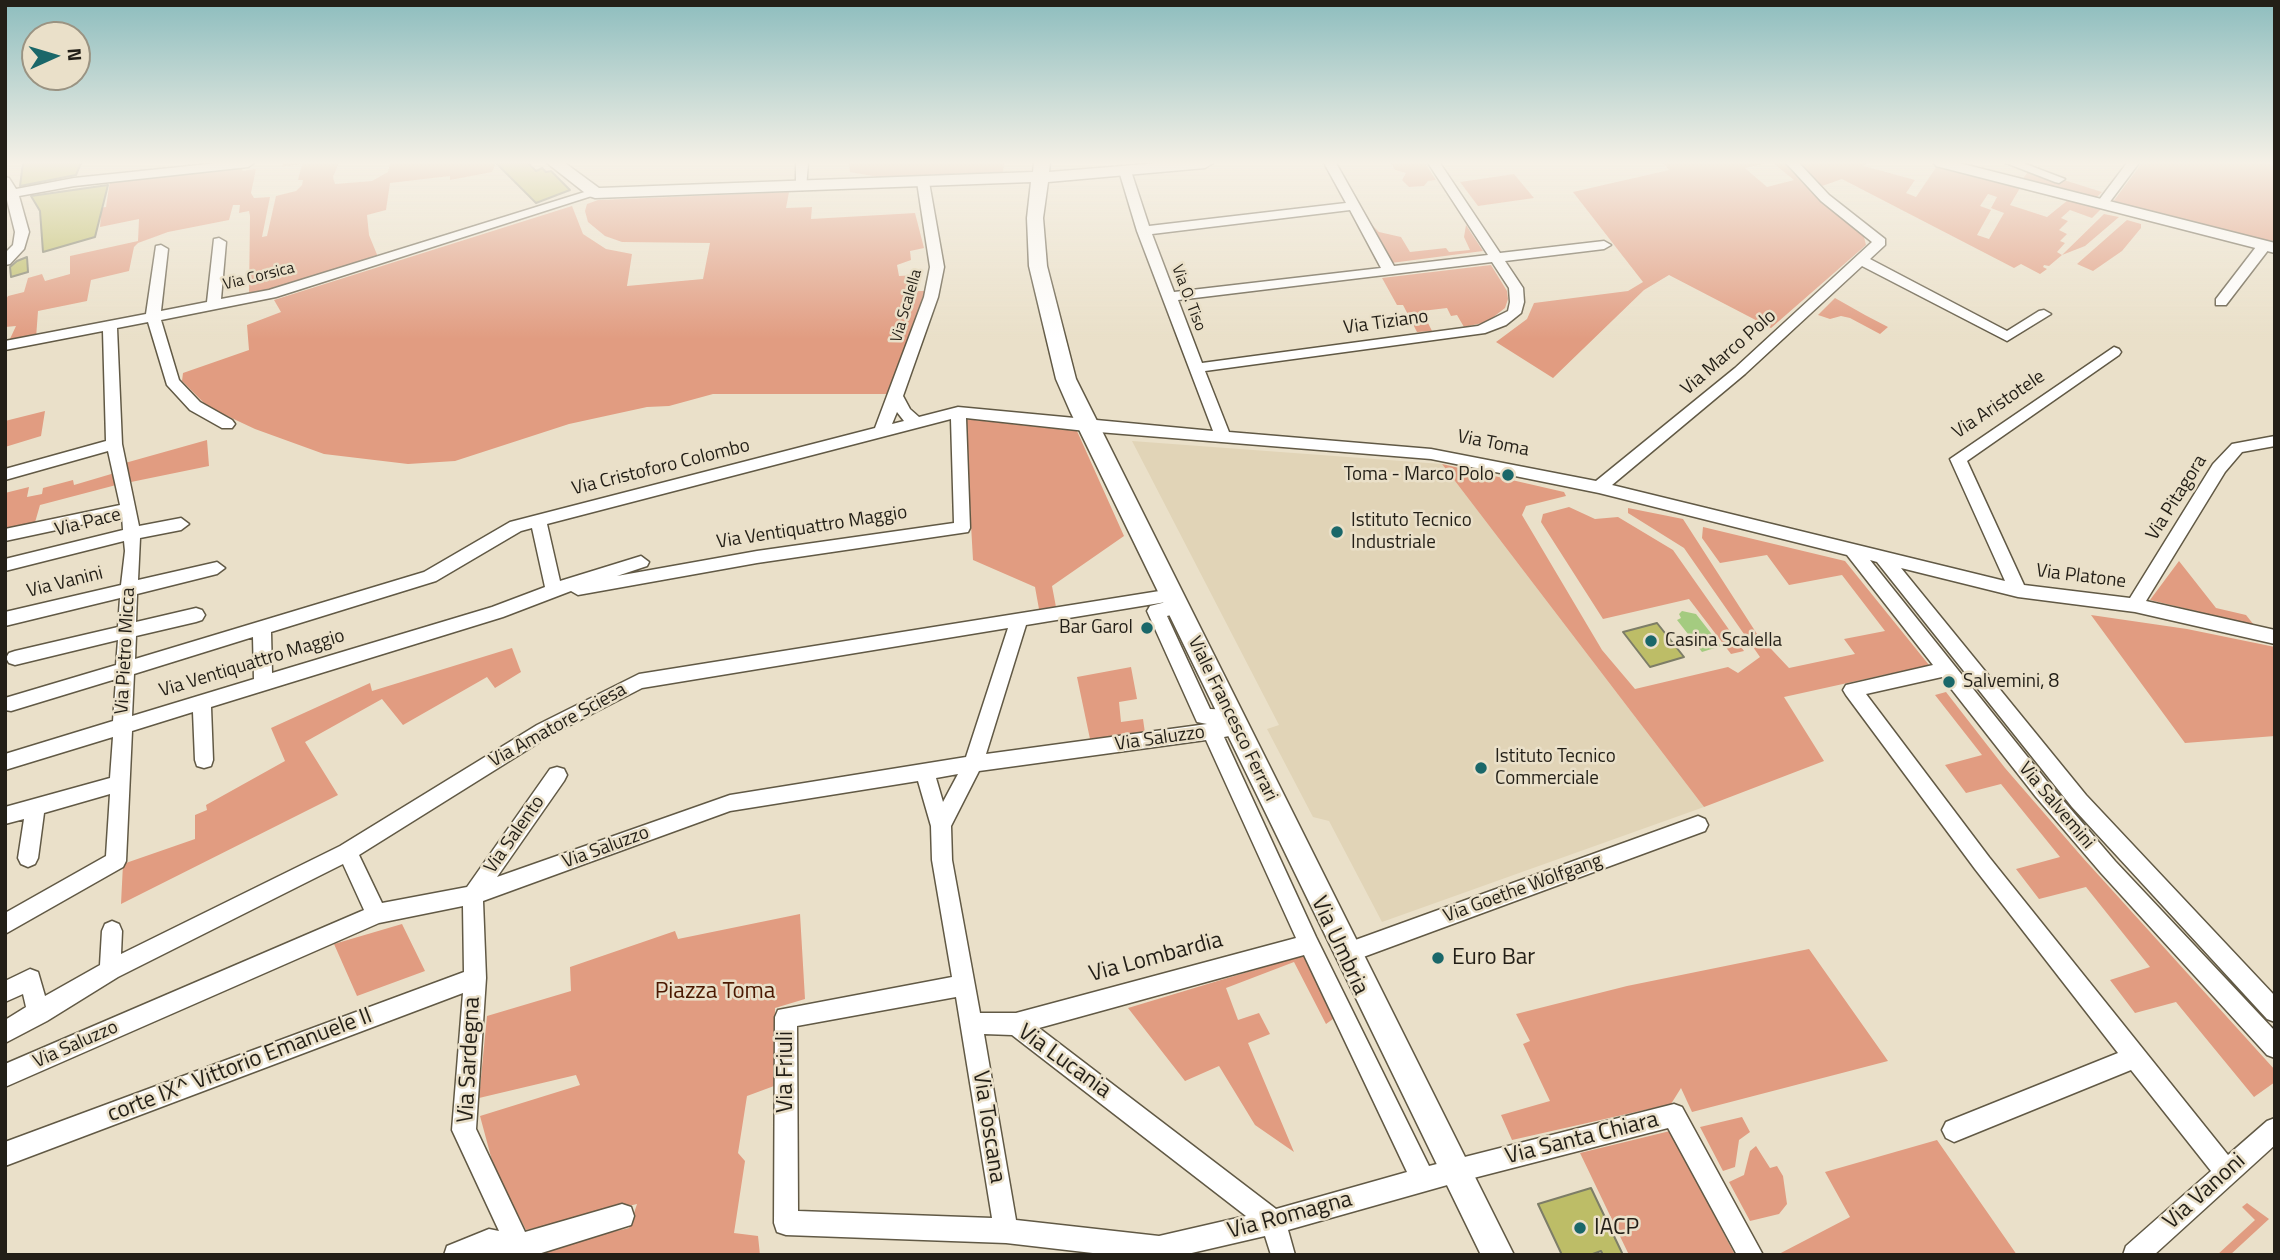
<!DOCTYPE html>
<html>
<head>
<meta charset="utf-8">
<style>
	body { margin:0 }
	#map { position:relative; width:2280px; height:1260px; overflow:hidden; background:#eae0c9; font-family:"Titillium Web",sans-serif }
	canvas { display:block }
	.frame { position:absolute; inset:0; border:7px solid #231f17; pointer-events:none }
	.north { position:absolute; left:21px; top:21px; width:70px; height:70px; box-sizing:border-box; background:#eae0c9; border:2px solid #9a9382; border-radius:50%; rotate:86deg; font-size:19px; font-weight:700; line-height:28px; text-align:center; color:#231f17 }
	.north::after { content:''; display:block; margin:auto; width:24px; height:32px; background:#1a6769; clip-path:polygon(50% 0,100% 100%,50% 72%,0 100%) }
</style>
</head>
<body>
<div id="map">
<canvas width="2280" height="1260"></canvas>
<div class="frame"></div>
<div class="north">N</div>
</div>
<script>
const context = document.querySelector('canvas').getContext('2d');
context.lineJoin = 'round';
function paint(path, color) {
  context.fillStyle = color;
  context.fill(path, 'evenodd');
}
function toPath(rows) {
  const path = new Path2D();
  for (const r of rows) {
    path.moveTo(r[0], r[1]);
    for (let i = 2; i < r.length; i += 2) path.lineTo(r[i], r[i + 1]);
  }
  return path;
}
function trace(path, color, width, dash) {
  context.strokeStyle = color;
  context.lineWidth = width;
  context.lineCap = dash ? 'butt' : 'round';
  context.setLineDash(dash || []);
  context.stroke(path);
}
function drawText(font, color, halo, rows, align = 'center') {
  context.font = font + ' "Titillium Web",sans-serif';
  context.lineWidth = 5;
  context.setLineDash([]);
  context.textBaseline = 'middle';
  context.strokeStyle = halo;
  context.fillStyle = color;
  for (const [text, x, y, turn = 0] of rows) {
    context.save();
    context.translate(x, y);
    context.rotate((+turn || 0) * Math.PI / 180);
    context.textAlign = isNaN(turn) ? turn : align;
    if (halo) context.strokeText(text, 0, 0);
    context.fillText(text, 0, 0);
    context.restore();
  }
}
const built = toPath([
	[1132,441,1442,464,1704,807,1382,922,1329,821,1313,817,1267,729,1279,725]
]);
const green = toPath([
	[283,163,339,163,333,177,335,184,372,181,388,172,390,163,496,163,492,172,450,180,450,176,390,183,386,210,367,215,369,235,378,257,243,297,249,294,250,216,249,211,239,213,240,205,233,205,229,220,168,232,138,243,134,247,129,271,91,280,87,301,38,311,36,338,9,341,16,326,5,327,5,301,8,296,24,292,28,278,42,274,45,281,70,274,70,256,138,241,139,219,100,227,101,216,95,216,98,208,106,207,110,181,243,166,242,171,256,169,251,193,254,198,270,197,262,237,267,236,276,196,296,191,302,185,303,180,298,180,302,164,282,167],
	[849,163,1004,163,1003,172,878,177,850,172],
	[1391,163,1425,163,1436,180,1428,181,1424,186,1409,187,1402,180,1406,173,1395,170],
	[1663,163,1768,163,1745,168,1767,187,1794,180,1773,163,1787,163,1805,178,1816,196,1864,237,1866,245,1771,328,1669,275,1644,290,1553,378,1496,342,1527,319,1534,303,1628,291,1643,282,1573,192,1669,170],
	[1796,163,1866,163,1864,166,1915,180,1906,193,1916,197,1937,166,2020,188,2010,205,2047,217,2068,200,2102,208,2092,218,2070,210,2061,218,2068,221,2059,230,2067,234,2060,241,2065,243,2057,252,2062,255,2104,214,2119,217,2085,246,2062,255,2049,266,2044,265,2043,267,2047,269,2040,274,2021,264,2014,268,1842,179,1822,186],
	[1988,194,1997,197,1991,208,2004,213,1989,239,1977,235,1991,210,1980,206],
	[2142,163,2266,163,2275,166,2275,245,2112,203],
	[2029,170,2064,180,2102,192,2095,199,2022,180],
	[1514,174,1534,198,1478,206,1460,182],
	[789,192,786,208,812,207,811,219,915,213,924,248,910,251,911,260,897,265,899,276,918,275,918,291,927,291,887,394,713,394,669,406,647,407,569,424,455,461,408,464,324,454,255,429,208,407,182,381,183,373,249,350,247,325,281,312,274,300,572,206,583,234,606,249,632,254,627,286,703,279,710,243,622,242,605,236,588,222,585,211,587,204,598,200],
	[1367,220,1379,232,1401,237,1410,252,1446,248,1449,252,1470,250,1464,237,1466,225,1483,251,1391,263],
	[2127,220,2141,224,2141,228,2122,251,2093,271,2077,264],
	[1491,265,1507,291,1508,299,1505,308,1487,322,1464,327,1457,315,1451,316,1447,308,1422,311,1432,331,1417,332,1403,305,1397,305,1382,278],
	[1835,298,1865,315,1888,327,1880,334,1850,318,1841,316,1830,319,1818,315],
	[45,411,41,436,5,447,5,421],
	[965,419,1077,431,1124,536,1052,586,1056,607,1039,609,1035,587,973,560],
	[207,440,209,466,131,482,125,463],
	[1442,464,1564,492,1566,496,1526,506,1522,515,1602,650,1635,689,1728,667,1738,673,1760,657,1684,548,1628,513,1628,508,1683,519,1757,634,1789,668,1855,654,1844,639,1885,631,1842,575,1789,585,1767,555,1720,563,1702,538,1703,527,1845,561,1929,665,1784,697,1824,761,1704,807],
	[118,472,120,484,40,505,34,526,5,533,5,493,29,487,27,497,42,494,43,488,73,480,74,485],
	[1569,507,1595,519,1618,517,1673,550,1744,651,1731,654,1689,599,1603,619,1541,522,1543,514],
	[2179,561,2216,608,2246,615,2254,625,2150,600],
	[2091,615,2187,629,2275,647,2275,736,2185,743],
	[512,648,521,672,495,688,487,677,403,725,382,699,305,742,338,795,121,904,123,864,195,839,195,815,207,810,206,805,285,761,271,728,370,683,372,691],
	[1131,667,1137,699,1119,702,1121,722,1143,719,1145,733,1090,739,1077,677],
	[1946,692,2005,768,2083,858,2275,1070,2275,1082,2254,1097,2176,1002,2135,1013,2110,980,2150,967,2086,887,2039,899,2016,869,2060,857,2001,784,1966,793,1945,765,1982,755,1935,695],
	[800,914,805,999,775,1008,774,1086,747,1096,738,1153,745,1161,734,1233,758,1236,760,1255,539,1255,536,1250,629,1228,637,1204,526,1230,494,1168,480,1116,580,1085,576,1075,479,1098,487,1016,571,991,570,967,675,931,678,939],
	[402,924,425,971,357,996,334,944],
	[1809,949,1888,1061,1692,1112,1681,1088,1671,1104,1512,1140,1501,1115,1550,1101,1523,1044,1530,1041,1516,1014,1627,986],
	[1304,955,1333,1019,1326,1024,1294,962,1226,988,1238,1020,1259,1013,1270,1034,1248,1043,1294,1152,1255,1125,1219,1066,1185,1081,1128,1008],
	[1742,1117,1750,1132,1739,1140,1735,1167,1723,1171,1700,1127],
	[1670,1131,1735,1255,1629,1255,1580,1153],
	[1937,1140,2017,1255,1777,1255,1850,1217,1825,1172],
	[1756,1146,1770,1168,1777,1166,1783,1176,1787,1204,1779,1214,1750,1221,1729,1182,1744,1175,1750,1151],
	[2247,1203,2269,1219,2230,1255,2217,1255,2255,1220,2242,1207]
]);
const water = toPath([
	[1682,611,1696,614,1721,646,1702,652,1677,620,1681,618,1679,614]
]);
const building = toPath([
	[23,163,81,163,76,175,20,186,23,163],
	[496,163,528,163,536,171,542,168,546,172,551,171,570,190,536,203,496,163],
	[108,185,95,237,43,252,40,211,31,196,108,185],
	[27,257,28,272,11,277,10,267,17,261,27,257],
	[1657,623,1684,657,1650,667,1623,632,1657,623],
	[1591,1188,1623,1255,1603,1255,1601,1251,1590,1255,1562,1255,1538,1204,1591,1188]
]);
const minor = toPath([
	[218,163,254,163,248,167,74,186,19,196,29,232,24,249,10,264,5,265,5,253,13,245,15,232,5,192,5,177,9,178,16,189,74,178,218,163],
	[796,163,808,163,806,189,802,190,796,186,796,163],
	[1324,163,1336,163,1394,266,1488,255,1428,163,1440,163,1500,253,1604,241,1611,245,1604,249,1505,261,1523,288,1524,302,1521,313,1506,325,1485,333,1205,371,1229,432,1431,449,1596,481,1735,368,1872,242,1821,201,1786,163,1799,163,1829,195,1885,239,1885,245,1870,259,2007,331,2039,311,2044,310,2051,314,2007,341,1862,266,1745,374,1612,485,2005,581,1950,459,2114,347,2119,349,2121,352,2119,355,1967,461,2024,585,2130,598,2213,464,2232,444,2275,436,2275,446,2242,452,2225,472,2146,601,2275,630,2275,644,2135,612,2018,597,1901,568,2086,795,2275,996,2275,1022,2267,1019,2072,807,1877,562,1870,560,2050,785,2115,861,2275,1031,2275,1058,2267,1055,2101,873,2036,797,1942,677,1866,694,1989,857,2228,1155,2267,1121,2275,1118,2275,1145,2154,1255,2123,1255,2126,1246,2211,1171,2131,1070,1954,1142,1946,1138,1942,1130,1946,1122,2118,1053,1975,869,1846,695,1843,690,1846,685,1933,665,1847,555,1599,493,1431,459,1086,431,966,418,970,528,968,532,757,563,578,595,571,591,503,617,211,707,213,760,211,766,204,768,197,766,195,760,193,712,132,731,126,861,123,867,5,934,5,913,106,856,110,794,44,813,38,858,35,864,28,867,21,864,18,858,24,819,5,824,5,807,110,778,113,737,5,770,5,754,113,721,116,679,11,711,5,710,5,698,116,665,118,640,15,665,9,663,6,658,9,653,15,651,118,627,120,598,5,626,5,612,121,585,125,551,124,541,5,571,5,559,123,530,122,516,5,541,5,529,120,505,108,451,5,480,5,469,106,441,103,331,5,350,5,341,146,314,156,246,161,245,168,249,161,311,207,302,214,239,219,238,226,242,221,299,269,290,591,190,595,189,601,193,276,297,161,320,179,380,200,402,232,420,235,424,232,428,222,428,190,410,167,385,148,322,117,328,122,444,139,526,181,518,189,524,181,530,140,538,138,580,217,562,225,568,217,574,137,594,136,622,196,608,202,610,205,615,202,620,196,622,136,636,135,659,424,572,510,522,875,428,924,297,930,267,917,182,923,178,929,182,944,267,938,297,903,396,910,409,919,417,958,407,1213,431,1137,231,1119,171,1125,167,1131,171,1149,226,1346,203,1324,163],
	[1350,210,1381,268,1174,292,1152,234,1350,210],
	[1492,262,1509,288,1510,302,1508,311,1478,326,1202,363,1178,300,1492,262],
	[897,412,904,421,892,424,897,412],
	[951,419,954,523,757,551,617,576,647,566,649,562,641,556,560,581,547,524,951,419],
	[532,528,545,587,492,607,272,673,271,632,436,581,521,531,532,528],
	[253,637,254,679,132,716,134,674,253,637],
	[2006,163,2023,163,2065,179,2059,183,2055,182,2006,163],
	[2127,163,2139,163,2106,207,2098,207,2096,204,2127,163],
	[2264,242,2271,246,2269,249,2226,305,2216,305,2216,299,2259,243,2264,242],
	[1172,589,1178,590,1181,595,1173,601,1183,602,1186,607,1183,612,1167,616,1210,709,1237,710,1239,715,1236,720,1244,723,1246,728,1244,733,1224,737,1316,937,1429,1166,1674,1104,1682,1107,1763,1255,1737,1255,1668,1128,1458,1182,1288,1230,1295,1255,1271,1255,1265,1236,1183,1255,1110,1255,1006,1243,786,1235,777,1232,774,1223,775,1017,778,1010,952,977,932,860,931,826,918,781,730,811,483,901,486,978,476,1129,525,1232,622,1204,631,1207,634,1216,631,1225,535,1255,444,1255,447,1246,489,1229,499,1231,452,1130,463,993,5,1166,5,1142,464,972,463,906,379,923,5,1087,5,1064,364,910,343,864,118,977,47,1021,5,1043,5,1020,26,1007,23,994,5,1002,5,981,30,969,38,972,45,996,100,965,102,931,105,924,112,921,119,924,122,931,121,954,340,846,537,725,639,674,1172,589],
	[1166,602,1150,606,1147,611,1197,722,1207,724,986,754,1026,625,1166,602],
	[1008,628,966,757,730,795,497,877,564,781,567,775,564,769,557,767,550,769,467,887,382,903,359,855,551,735,642,688,1008,628],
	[1206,740,1296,938,1016,1013,980,1013,952,860,951,826,979,771,1206,740],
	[958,774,943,802,936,778,958,774],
	[1304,955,1407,1172,1276,1209,1039,1028,1304,955],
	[956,997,992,1218,798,1211,797,1026,956,997],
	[984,1034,1012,1035,1246,1216,1159,1236,1016,1220,984,1034],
	[1698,816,1705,819,1708,825,1705,831,1347,963,1340,960,1336,953,1340,946,1347,943,1698,816]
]);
const tertiary = toPath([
	[547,163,565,163,599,188,1033,172,1034,163,1050,163,1049,172,1159,163,1213,163,1205,168,1048,182,1043,218,1047,266,1076,379,1514,1255,1481,1255,1070,411,1056,379,1029,266,1027,218,1031,182,595,198,589,196,547,163],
	[1934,163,1959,163,2275,243,2275,253,1936,166,1934,163]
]);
const markers = [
	[1508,475,7,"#1a6769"],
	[1337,532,7,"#1a6769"],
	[1147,628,7,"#1a6769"],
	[1651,641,7,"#1a6769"],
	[1949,682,7,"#1a6769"],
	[1481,768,7,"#1a6769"],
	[1438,958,7,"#1a6769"],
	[1580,1228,7,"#1a6769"]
];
const farStreetnames = [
	["Via Corsica",259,277,-14],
	["Via O. Tiso",1188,298,69],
	["Via Scalella",907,306,-74]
];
const streetNames = [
	["Via Tiziano",1386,323,-8],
	["Via Marco Polo",1729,353,-41],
	["Via Aristotele",1999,405,-34],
	["Via Toma",1493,444,11],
	["Via Cristoforo Colombo",661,468,-14],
	["Via Pitagora",2177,498,-58],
	["Via Pace",88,523,-14],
	["Via Ventiquattro Maggio",812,528,-9],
	["Via Platone",2081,577,7],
	["Via Vanini",65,583,-14],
	["Via Pietro Micca",126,651,-87],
	["Via Ventiquattro Maggio",252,664,-17],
	["Viale Francesco Ferrari",1232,719,64],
	["Via Amatore Sciesa",558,726,-29],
	["Via Saluzzo",1160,739,-8],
	["Via Salvemini",2056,806,50],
	["Via Salento",515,835,-55],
	["Via Saluzzo",606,848,-20],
	["Via Goethe Wolfgang",1523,889,-20],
	["Via Saluzzo",76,1045,-24]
];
const poiNames = [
	["Toma - Marco Polo",1494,475,"right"],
	["Istituto Tecnico",1351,521],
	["Industriale",1351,543],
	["Bar Garol",1133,628,"right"],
	["Casina Scalella",1665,641],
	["Salvemini, 8",1963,682],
	["Istituto Tecnico",1495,757],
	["Commerciale",1495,779]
];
const nearStreetnames = [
	["Via Umbria",1339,946,65],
	["Via Lombardia",1156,958,-15],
	["Via Sardegna",470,1060,-87],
	["Via Lucania",1064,1062,36],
	["corte IX^ Vittorio Emanuele II",240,1066,-21],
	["Via Friuli",786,1072,-90],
	["Via Toscana",988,1127,81],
	["Via Santa Chiara",1582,1139,-14],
	["Via Vanoni",2205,1192,-42],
	["Via Romagna",1290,1216,-15]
];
const nearPoinames = [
	["Euro Bar",1452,958],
	["IACP",1594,1228]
];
const nearParknames = [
	["Piazza Toma",715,992]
];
paint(built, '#e1d4b7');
paint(green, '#e19c81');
paint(water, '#a4cb80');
paint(building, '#bdbd67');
trace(building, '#7d7d67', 2);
trace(minor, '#615945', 3);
trace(tertiary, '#615945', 3);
paint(minor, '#fff');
paint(tertiary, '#fff');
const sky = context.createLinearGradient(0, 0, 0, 339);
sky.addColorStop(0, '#8dbdbe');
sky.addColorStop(0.48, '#f6f1e7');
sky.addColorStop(1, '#f6f1e700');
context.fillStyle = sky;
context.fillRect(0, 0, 2280, 339);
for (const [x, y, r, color] of markers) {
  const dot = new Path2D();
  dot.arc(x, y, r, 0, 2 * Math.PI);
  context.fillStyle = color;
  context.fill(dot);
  trace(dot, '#eae0c9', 2.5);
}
drawText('16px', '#231f17', '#eae0c9', farStreetnames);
drawText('19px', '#231f17', '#eae0c9', streetNames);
drawText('19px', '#231f17', '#eae0c9', poiNames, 'left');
drawText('23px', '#231f17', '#eae0c9', nearStreetnames);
drawText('23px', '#231f17', '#eae0c9', nearPoinames, 'left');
drawText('23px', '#4a1801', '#eae0c9', nearParknames);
</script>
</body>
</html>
